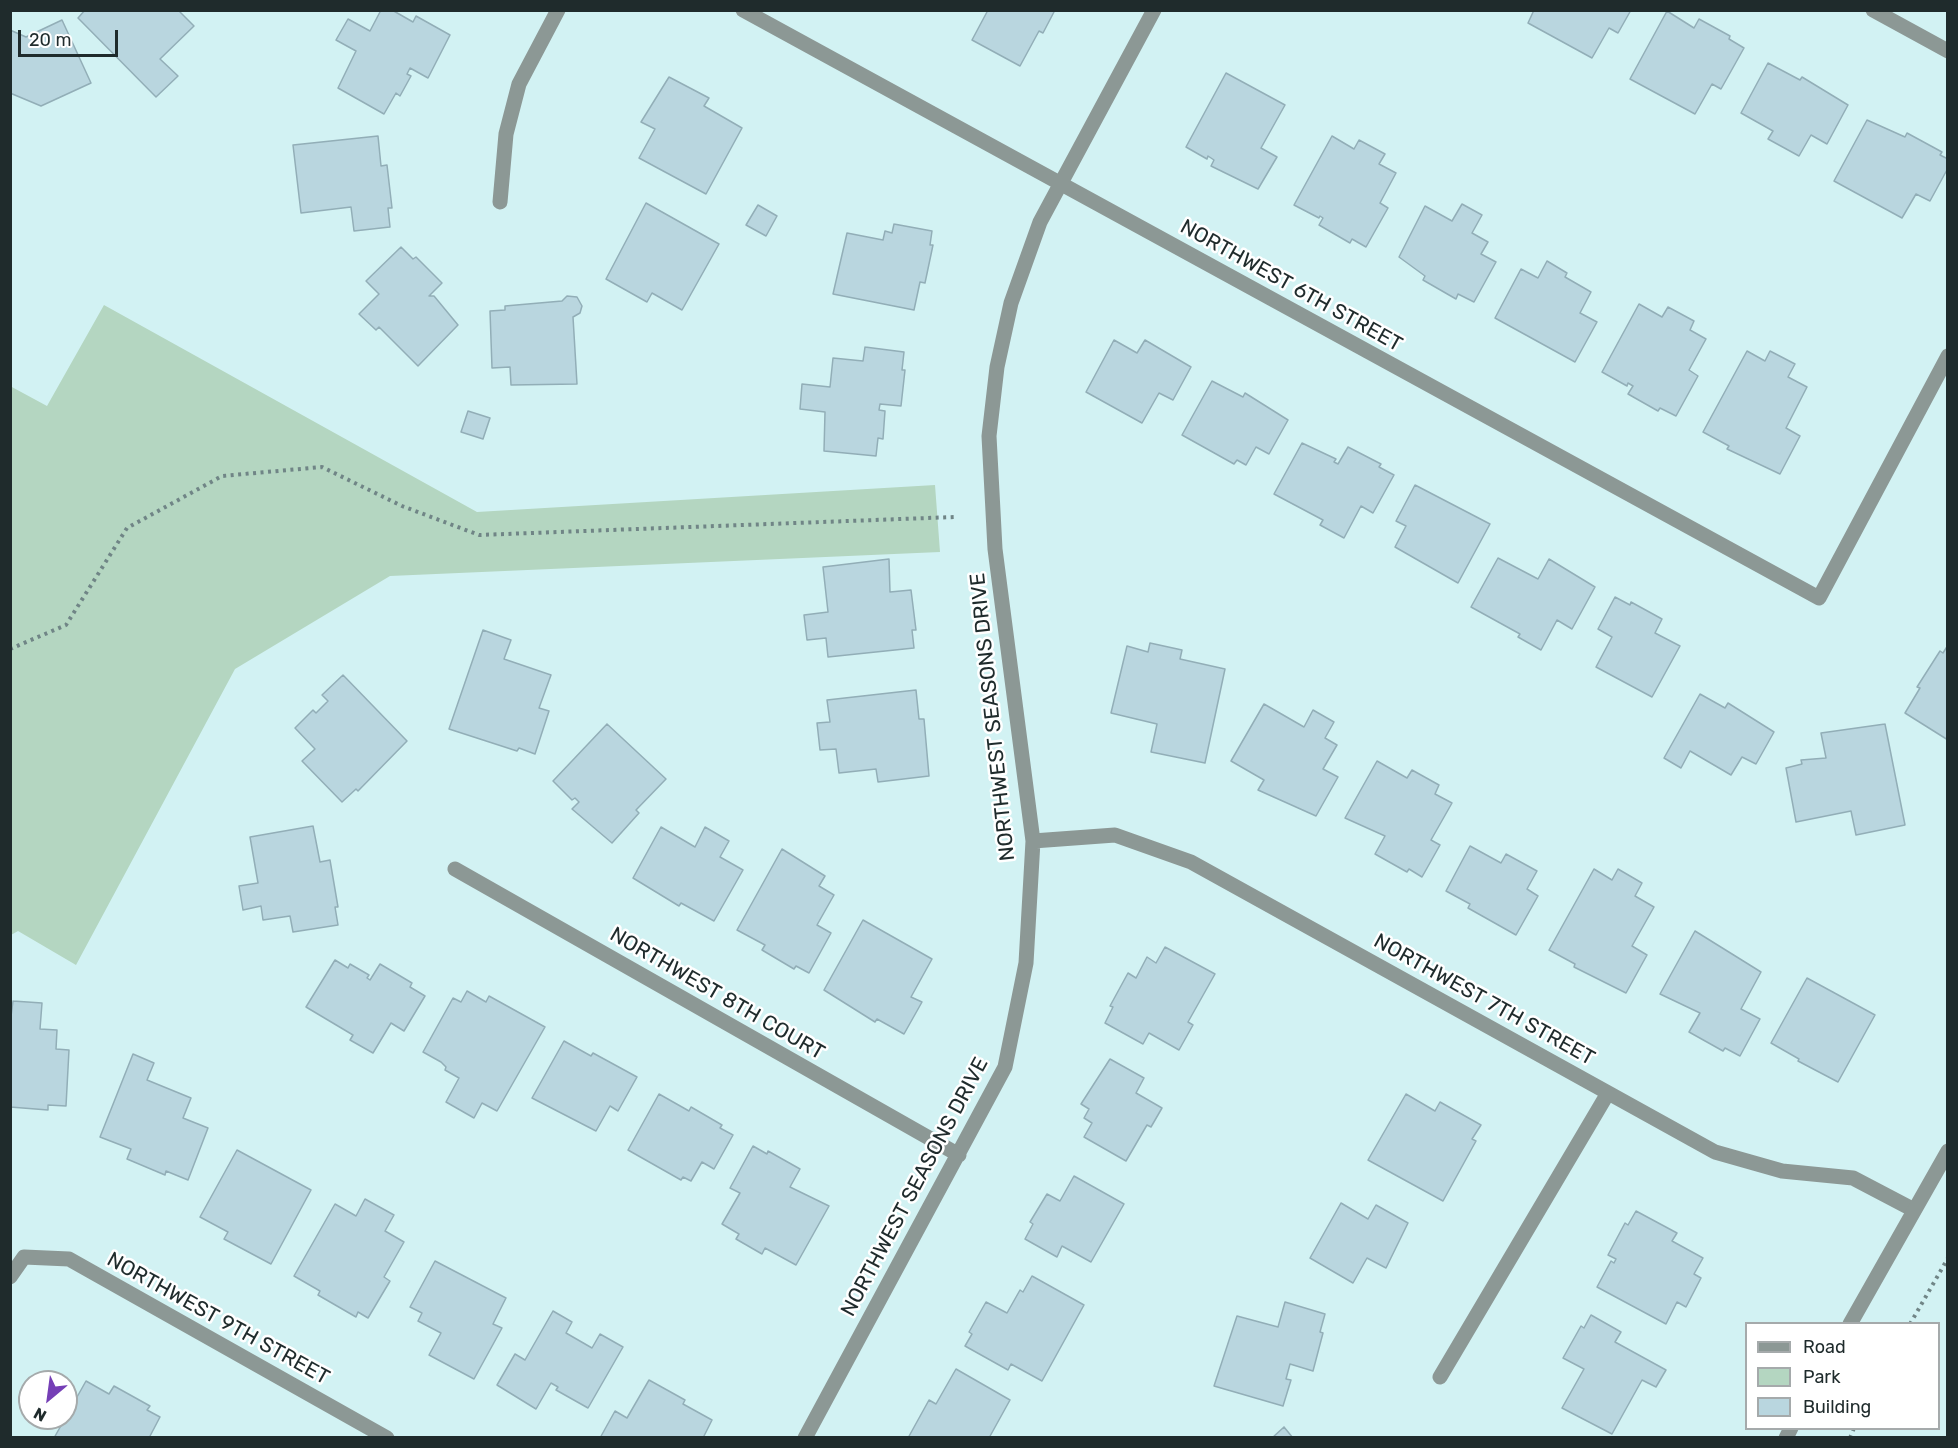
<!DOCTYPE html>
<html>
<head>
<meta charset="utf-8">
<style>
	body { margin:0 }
	#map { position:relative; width:1958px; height:1448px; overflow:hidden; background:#d2f2f3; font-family:Rubik,sans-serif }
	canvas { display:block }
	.frame { position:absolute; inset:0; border:12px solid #1f2b2c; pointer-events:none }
	.legend { position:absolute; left:1745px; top:1322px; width:195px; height:108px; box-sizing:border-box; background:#fff; border:2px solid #a5aaab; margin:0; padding:8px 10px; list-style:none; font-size:18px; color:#1f2b2c }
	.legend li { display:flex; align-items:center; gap:12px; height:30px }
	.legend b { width:30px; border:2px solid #a5aaab }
	.north { position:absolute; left:18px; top:1370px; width:60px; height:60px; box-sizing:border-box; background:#fff; border:2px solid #a5aaab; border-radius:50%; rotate:209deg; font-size:16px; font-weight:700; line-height:24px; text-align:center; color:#1f2b2c }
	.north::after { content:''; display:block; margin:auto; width:21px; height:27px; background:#753fb6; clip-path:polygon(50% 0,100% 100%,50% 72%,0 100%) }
	.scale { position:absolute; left:18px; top:30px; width:100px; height:27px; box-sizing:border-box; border:3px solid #1f2b2c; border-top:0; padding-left:8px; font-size:18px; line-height:21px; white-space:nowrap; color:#1f2b2c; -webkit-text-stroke:4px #fff; paint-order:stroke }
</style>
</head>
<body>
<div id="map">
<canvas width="1958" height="1448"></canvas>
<div class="frame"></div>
<ul class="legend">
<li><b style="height:8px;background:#8c9895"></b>Road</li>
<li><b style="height:16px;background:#b4d6c1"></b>Park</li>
<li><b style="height:16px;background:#b9d6df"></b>Building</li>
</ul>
<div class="north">N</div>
<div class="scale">20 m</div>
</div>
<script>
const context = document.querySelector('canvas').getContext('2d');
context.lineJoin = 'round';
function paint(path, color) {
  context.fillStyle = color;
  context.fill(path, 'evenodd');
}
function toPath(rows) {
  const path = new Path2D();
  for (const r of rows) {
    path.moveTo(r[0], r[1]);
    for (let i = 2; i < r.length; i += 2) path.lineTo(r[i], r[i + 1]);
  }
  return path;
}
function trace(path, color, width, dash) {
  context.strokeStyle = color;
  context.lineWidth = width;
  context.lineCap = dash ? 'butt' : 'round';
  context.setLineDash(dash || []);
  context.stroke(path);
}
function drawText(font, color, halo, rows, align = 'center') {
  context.font = font + ' Rubik,sans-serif';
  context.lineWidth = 5;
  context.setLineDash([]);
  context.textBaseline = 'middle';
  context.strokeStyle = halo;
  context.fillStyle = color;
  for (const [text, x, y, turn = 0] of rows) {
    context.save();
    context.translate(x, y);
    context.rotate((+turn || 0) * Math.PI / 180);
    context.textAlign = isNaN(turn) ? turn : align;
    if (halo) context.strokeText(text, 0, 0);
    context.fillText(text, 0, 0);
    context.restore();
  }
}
const green = toPath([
	[104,305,477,512,935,485,940,552,390,576,235,669,76,965,18,931,11,935,10,386,47,406]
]);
const building = toPath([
	[85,10,178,10,194,26,160,59,178,76,156,97,78,18,85,10],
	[381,10,392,10,413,22,416,16,450,35,428,78,410,68,407,74,411,76,400,96,396,93,384,114,338,88,356,51,336,40,348,19,370,31,381,10],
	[988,10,1055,10,1043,33,1039,31,1020,66,972,40,988,10],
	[1534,10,1631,10,1618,33,1609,28,1592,58,1528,23,1534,10],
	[1667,11,1694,28,1699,19,1730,36,1729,39,1744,48,1721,89,1712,84,1695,114,1630,79,1667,11],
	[62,20,91,83,41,106,10,93,10,30,26,37,62,20],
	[1768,63,1800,80,1802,77,1848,105,1827,144,1811,135,1799,156,1768,139,1773,131,1741,113,1768,63],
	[1226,73,1285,105,1261,148,1277,157,1258,189,1211,166,1214,160,1208,156,1207,159,1186,147,1226,73],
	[669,77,709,98,704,106,742,128,706,194,639,158,655,129,641,122,669,77],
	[1867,120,1905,137,1907,133,1942,152,1940,155,1948,159,1948,168,1930,201,1916,194,1902,218,1834,181,1867,120],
	[378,136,381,166,387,165,392,208,388,208,390,227,354,231,351,207,301,213,293,145,378,136],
	[1332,136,1354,149,1359,140,1385,154,1379,164,1396,173,1380,203,1388,208,1366,247,1352,239,1350,243,1319,225,1323,218,1320,216,1319,218,1294,205,1332,136],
	[646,203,719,244,682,310,652,293,647,302,606,279,646,203],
	[1462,204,1482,215,1472,233,1488,242,1481,254,1496,262,1474,302,1458,294,1456,299,1423,280,1425,276,1399,257,1425,206,1452,221,1462,204],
	[758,205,777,216,766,236,746,225,758,205],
	[894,224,932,231,930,245,933,245,925,283,920,282,914,310,833,294,847,233,883,240,885,231,892,233,894,224],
	[401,247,413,259,416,257,442,283,429,296,434,296,458,325,418,366,379,327,376,330,359,314,379,294,366,281,401,247],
	[1547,261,1567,273,1565,277,1591,292,1580,313,1597,322,1575,362,1495,318,1521,269,1538,278,1547,261],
	[567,296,577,297,582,306,580,313,573,317,577,384,511,385,510,367,492,368,490,311,505,310,505,306,562,301,567,296],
	[1639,304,1662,317,1668,307,1694,321,1690,330,1706,339,1689,370,1698,376,1676,416,1660,408,1658,411,1628,394,1633,386,1628,383,1627,386,1602,372,1639,304],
	[1114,340,1137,353,1145,340,1191,367,1173,400,1159,393,1142,423,1086,392,1114,340],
	[865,347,904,352,902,370,905,370,901,406,880,404,879,410,885,411,883,439,878,438,876,456,824,451,825,412,800,409,802,384,830,387,833,358,863,361,865,347],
	[1747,351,1765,361,1770,351,1795,364,1788,377,1807,387,1786,428,1800,436,1780,474,1727,449,1729,446,1703,432,1747,351],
	[1212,381,1243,397,1245,393,1288,420,1269,454,1256,447,1246,465,1237,460,1234,464,1182,435,1212,381],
	[468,411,490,418,483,439,461,432,468,411],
	[1302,443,1336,459,1334,462,1338,464,1348,447,1381,464,1379,467,1394,475,1373,513,1361,506,1344,538,1320,525,1323,520,1274,494,1302,443],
	[1415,485,1490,524,1458,583,1395,547,1406,526,1396,521,1415,485],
	[1498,558,1538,579,1549,559,1595,587,1572,629,1557,620,1541,650,1518,637,1520,634,1471,607,1498,558],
	[889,559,890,592,911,590,916,630,912,630,914,648,828,657,826,638,807,640,804,615,828,612,823,567,889,559],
	[1615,597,1630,605,1631,602,1662,619,1655,633,1680,646,1652,697,1596,667,1612,637,1598,629,1615,597],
	[483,630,511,640,504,659,551,675,539,708,549,711,535,754,519,748,517,751,449,729,483,630],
	[1150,643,1182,650,1180,659,1225,669,1205,763,1151,752,1157,724,1111,713,1127,646,1148,652,1150,643],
	[1948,645,1948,740,1905,713,1920,688,1917,687,1940,651,1943,653,1948,645],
	[343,675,407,741,358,791,356,789,342,802,302,761,315,749,295,728,313,710,316,713,328,701,322,695,343,675],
	[916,690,919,719,924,719,929,776,878,782,876,769,839,773,836,749,820,750,817,723,830,722,827,700,916,690],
	[1700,694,1725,708,1728,703,1774,732,1756,764,1742,757,1731,775,1690,751,1681,768,1664,758,1700,694],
	[1264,704,1304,727,1313,710,1334,722,1325,738,1337,745,1323,769,1338,777,1316,816,1258,790,1264,780,1231,761,1264,704],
	[607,724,666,779,636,810,639,813,612,843,572,809,579,802,575,798,572,800,553,781,607,724],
	[1885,724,1905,825,1856,835,1851,811,1796,822,1786,768,1802,764,1801,760,1826,758,1821,733,1885,724],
	[1377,761,1407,778,1412,770,1439,785,1435,794,1452,803,1431,840,1440,845,1422,877,1409,869,1407,872,1375,854,1385,836,1345,818,1377,761],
	[313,826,320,862,330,860,338,907,335,907,338,925,293,932,290,916,263,920,261,906,243,910,239,886,258,883,250,837,313,826],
	[661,827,695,847,705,827,729,841,720,857,743,870,714,921,681,903,679,906,633,878,661,827],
	[1470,846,1501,863,1506,854,1537,871,1527,889,1538,896,1516,935,1468,908,1470,904,1446,891,1470,846],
	[782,849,825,876,819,886,834,895,817,925,831,933,809,973,796,966,794,969,762,950,765,945,737,930,782,849],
	[1594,869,1612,880,1618,869,1642,883,1635,896,1654,907,1632,946,1647,955,1626,993,1574,967,1575,964,1549,950,1594,869],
	[863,920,932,959,911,997,922,1002,904,1034,877,1019,875,1022,824,990,863,920],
	[1695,931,1761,972,1741,1009,1760,1019,1740,1056,1725,1048,1723,1051,1689,1032,1700,1013,1660,994,1695,931],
	[1165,947,1215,974,1188,1022,1193,1025,1179,1050,1149,1033,1143,1044,1105,1023,1113,1007,1110,1006,1128,973,1136,978,1147,957,1156,963,1165,947],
	[335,960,348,968,350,964,369,975,367,978,370,980,380,964,412,983,410,987,425,996,404,1031,391,1023,373,1053,350,1040,353,1035,306,1007,335,960],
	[1807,978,1875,1015,1838,1082,1798,1061,1799,1059,1771,1043,1807,978],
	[467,991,486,1002,489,996,545,1027,497,1111,482,1103,474,1118,446,1102,459,1078,445,1070,446,1067,441,1062,423,1052,453,998,461,1002,467,991],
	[13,1001,42,1003,40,1029,57,1030,56,1049,69,1050,66,1106,48,1105,48,1110,10,1107,10,1024,13,1001],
	[564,1041,591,1056,593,1053,637,1077,618,1111,610,1106,596,1131,532,1098,564,1041],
	[133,1054,154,1063,147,1080,191,1098,183,1118,208,1128,188,1180,166,1171,165,1175,127,1159,131,1149,100,1137,133,1054],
	[1110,1059,1144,1078,1136,1093,1162,1108,1151,1127,1147,1125,1126,1161,1084,1137,1092,1123,1084,1118,1089,1109,1081,1104,1110,1059],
	[659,1094,689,1111,691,1107,722,1125,720,1128,733,1135,714,1169,702,1162,691,1181,683,1177,681,1180,628,1150,659,1094],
	[1406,1094,1435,1111,1440,1102,1481,1125,1472,1139,1476,1141,1443,1201,1368,1160,1406,1094],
	[753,1146,767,1154,768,1151,800,1169,790,1187,829,1206,796,1265,765,1248,762,1254,736,1239,739,1234,722,1224,740,1193,730,1188,753,1146],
	[237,1150,311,1190,271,1264,224,1239,228,1232,200,1217,237,1150],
	[1074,1176,1124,1204,1091,1262,1062,1246,1057,1257,1025,1239,1033,1224,1030,1222,1047,1194,1060,1201,1074,1176],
	[365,1199,394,1215,385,1231,404,1242,384,1277,390,1281,368,1318,358,1312,356,1317,318,1295,320,1291,294,1276,335,1204,356,1216,365,1199],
	[1341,1203,1368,1219,1376,1205,1408,1223,1386,1268,1367,1258,1353,1283,1310,1258,1341,1203],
	[1636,1211,1677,1233,1672,1241,1703,1258,1694,1274,1701,1278,1686,1307,1677,1302,1666,1324,1597,1287,1611,1261,1614,1263,1616,1259,1608,1255,1625,1223,1628,1225,1636,1211],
	[435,1261,506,1298,493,1324,502,1328,474,1379,429,1355,441,1333,418,1321,422,1313,410,1307,435,1261],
	[1032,1276,1084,1305,1042,1381,1011,1364,1008,1370,965,1346,972,1334,969,1332,986,1302,1007,1313,1020,1290,1023,1292,1032,1276],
	[1285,1302,1325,1314,1320,1332,1323,1333,1313,1371,1290,1364,1286,1379,1291,1380,1283,1406,1214,1386,1237,1316,1278,1327,1285,1302],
	[553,1311,572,1322,566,1333,592,1348,600,1334,623,1347,588,1408,556,1390,558,1387,551,1383,536,1409,497,1385,515,1354,525,1360,553,1311],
	[1591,1315,1621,1332,1615,1342,1666,1370,1656,1387,1642,1380,1612,1434,1562,1408,1584,1369,1563,1358,1581,1326,1584,1328,1591,1315],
	[956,1369,1010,1400,989,1438,908,1438,929,1400,936,1404,956,1369],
	[649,1380,685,1400,683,1404,712,1420,703,1438,600,1438,615,1411,627,1418,649,1380],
	[86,1381,109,1394,114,1386,150,1406,147,1410,160,1417,149,1438,54,1438,86,1381],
	[1284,1427,1293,1438,1272,1438,1284,1427]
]);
const path = toPath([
	[10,649,66,625,127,528,222,476,322,467,402,506,479,535,954,517],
	[1910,1324,1948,1258],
	[1850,1438,1854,1428]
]);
const minor = toPath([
	[743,10,1819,598,1948,356],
	[1873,10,1948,51],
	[500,202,506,134,519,84,558,10],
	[1033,841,1115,835,1191,862,1715,1152,1782,1171,1853,1178,1914,1210],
	[455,869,959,1155],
	[10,1277,24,1257,69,1259,387,1438],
	[1440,1377,1608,1093],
	[805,1438,1005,1067,1026,963,1033,841,995,549,989,436,997,367,1011,303,1040,222,1154,10]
]);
const tertiary = toPath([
	[1850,1324,1948,1151],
	[1786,1438,1791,1428]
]);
const streetNames = [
	["NORTHWEST 6TH STREET",1291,286,29],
	["NORTHWEST SEASONS DRIVE",993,717,-96],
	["NORTHWEST 8TH COURT",717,994,30],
	["NORTHWEST 7TH STREET",1484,1000,29],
	["NORTHWEST SEASONS DRIVE",915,1187,-62],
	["NORTHWEST 9TH STREET",218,1319,29]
];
paint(green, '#b4d6c1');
paint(building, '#b9d6df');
trace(building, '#92aeb7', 1.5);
trace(path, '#708586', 4, [3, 4.5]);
trace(minor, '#8c9895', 15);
trace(tertiary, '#8c9895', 15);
drawText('21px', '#1f2b2c', '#fff', streetNames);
</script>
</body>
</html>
